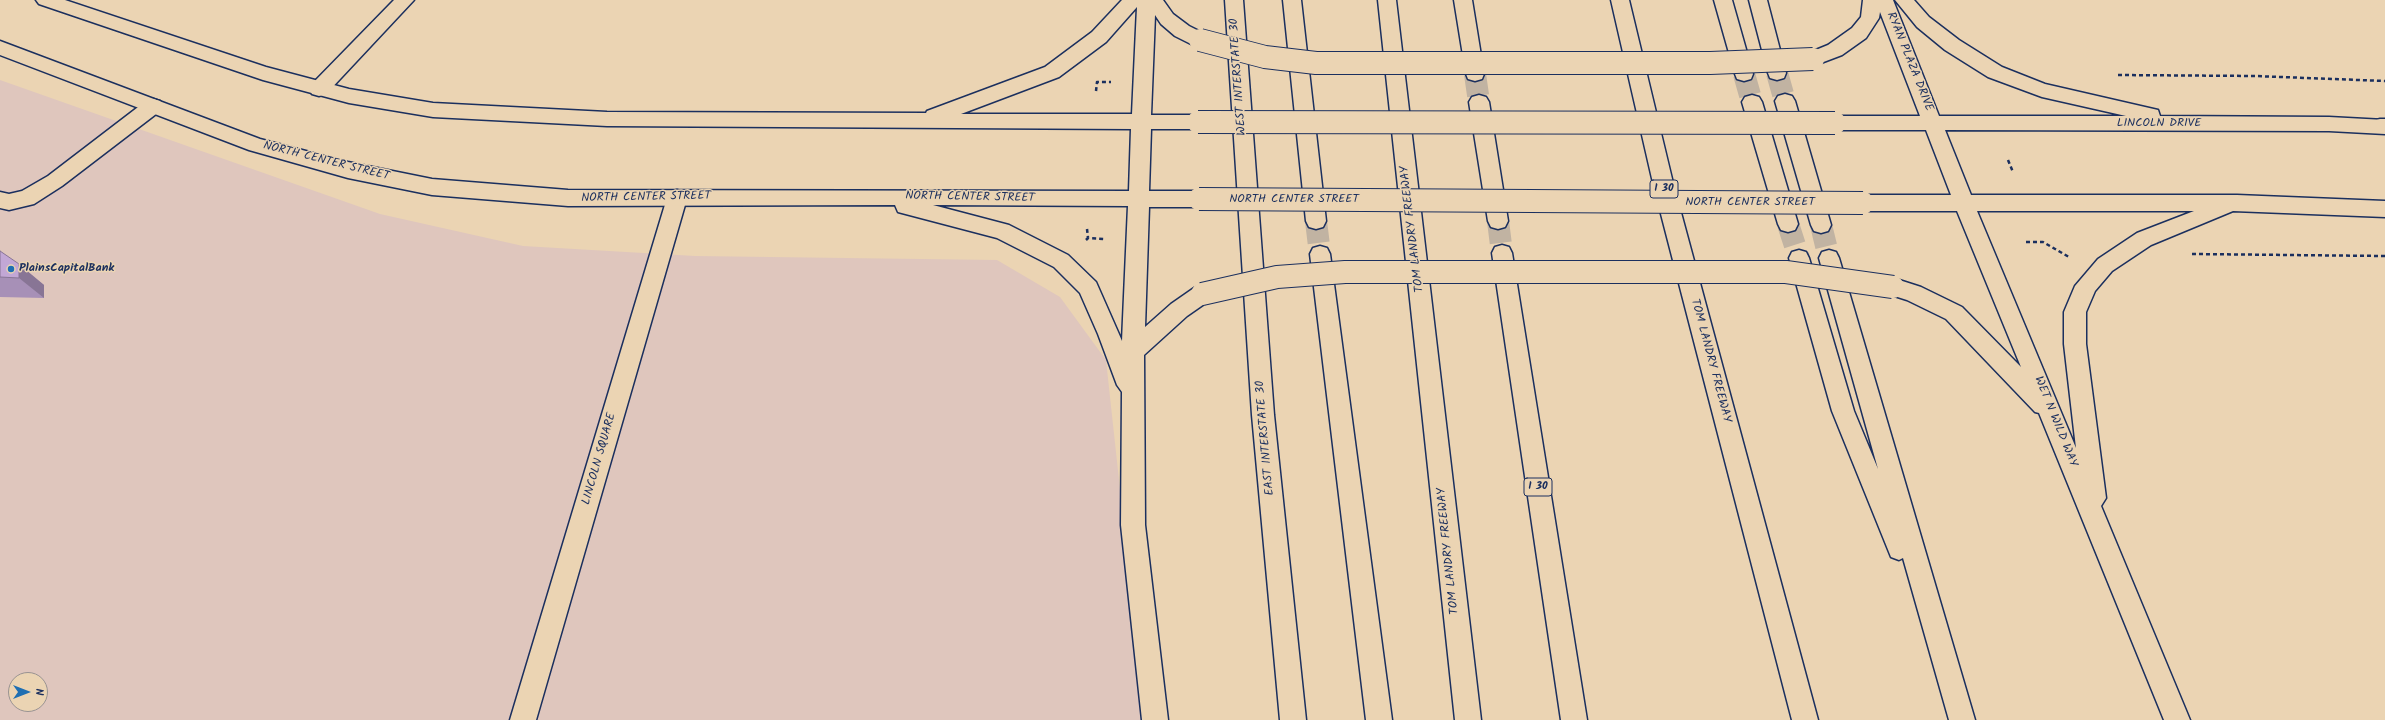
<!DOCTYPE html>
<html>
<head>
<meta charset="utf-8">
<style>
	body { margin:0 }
	#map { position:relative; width:2385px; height:720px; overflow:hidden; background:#ebd4b3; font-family:Kalam,sans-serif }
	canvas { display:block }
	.north { position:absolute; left:8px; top:672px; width:40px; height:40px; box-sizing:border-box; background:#ebd4b3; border:1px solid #989291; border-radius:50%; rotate:90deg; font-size:11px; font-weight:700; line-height:16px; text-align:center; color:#1b2f5e }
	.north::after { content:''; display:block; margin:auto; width:14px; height:18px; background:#1f6fb2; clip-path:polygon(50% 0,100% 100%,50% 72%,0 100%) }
</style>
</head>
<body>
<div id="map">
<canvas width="2385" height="720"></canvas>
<div class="north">N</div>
</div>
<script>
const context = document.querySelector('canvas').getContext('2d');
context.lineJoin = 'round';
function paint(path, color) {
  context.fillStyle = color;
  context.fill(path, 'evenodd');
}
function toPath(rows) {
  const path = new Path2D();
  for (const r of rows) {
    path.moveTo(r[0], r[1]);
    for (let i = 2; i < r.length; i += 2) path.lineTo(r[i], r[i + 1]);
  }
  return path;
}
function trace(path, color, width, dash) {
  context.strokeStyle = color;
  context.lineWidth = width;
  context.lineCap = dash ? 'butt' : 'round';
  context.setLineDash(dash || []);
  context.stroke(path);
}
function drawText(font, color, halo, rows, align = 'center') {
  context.font = font + ' Kalam,sans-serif';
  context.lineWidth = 3;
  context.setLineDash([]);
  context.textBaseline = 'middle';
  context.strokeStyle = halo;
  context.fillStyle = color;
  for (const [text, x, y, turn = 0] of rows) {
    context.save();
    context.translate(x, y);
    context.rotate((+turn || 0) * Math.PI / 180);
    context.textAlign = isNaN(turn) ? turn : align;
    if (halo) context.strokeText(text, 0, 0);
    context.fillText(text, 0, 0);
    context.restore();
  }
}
const built = toPath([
	[0,80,380,214,523,246,695,256,997,260,1060,297,1106,360,1145,720,0,720],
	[16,680,40,680,40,704,16,704]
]);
const highwayTunnel = toPath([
	[1777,73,1785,101],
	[1475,74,1479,102],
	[1744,74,1752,102],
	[1316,221,1320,254],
	[1498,221,1502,253],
	[1788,224,1799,258],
	[1821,225,1829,258]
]);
const path = toPath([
	[2118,75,2255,76,2385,81],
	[1096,91,1097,82,1111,82],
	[2008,160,2013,172],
	[1087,229,1088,238],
	[1086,240,1088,238,1104,239],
	[2026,242,2043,242,2069,257],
	[2192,254,2385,256]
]);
const minor = toPath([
	[394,0,414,0,326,94,319,96,312,94,309,89,312,84,394,0],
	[153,99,160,101,163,106,160,111,62,186,34,204,9,210,0,208,0,192,9,194,22,191,48,176,146,101,153,99],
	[677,190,684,192,687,198,536,720,510,720,667,198,670,192,677,190]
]);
const major = toPath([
	[36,0,65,0,266,67,349,89,433,103,607,112,926,113,927,111,1045,67,1092,32,1122,0,1163,0,1173,14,1189,26,1207,35,1209,40,1207,45,1200,47,1193,45,1175,36,1161,24,1155,15,1151,115,1198,115,1205,117,1208,122,1205,127,1198,129,1151,129,1149,191,1199,191,1206,193,1209,199,1206,205,1199,207,1149,207,1145,327,1171,304,1194,288,1202,285,1210,288,1213,294,1210,300,1187,316,1144,355,1145,525,1168,720,1142,720,1121,525,1122,392,1117,385,1098,334,1080,293,1054,267,997,238,898,212,895,205,568,206,432,195,348,178,249,150,0,55,0,41,260,139,348,162,432,179,568,190,1129,191,1131,129,607,126,433,117,349,103,263,80,39,4,36,0],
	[1137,7,1132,114,961,114,1059,77,1106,42,1137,7],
	[933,205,1128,206,1122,341,1096,282,1068,255,1009,225,933,205],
	[1225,0,1243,0,1274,415,1306,720,1280,720,1252,415,1225,0],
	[1863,0,1893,0,1939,116,2126,116,2042,97,1988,77,1945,50,1917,27,1895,0,1914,0,1929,17,1959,40,2002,67,2045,84,2158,110,2160,116,2329,117,2385,120,2385,134,2329,131,1945,130,1971,195,2237,195,2385,201,2385,217,2233,211,2151,245,2112,271,2095,291,2086,312,2086,344,2106,498,2101,506,2190,720,2164,720,2039,413,2035,412,1946,319,1907,300,1885,293,1882,287,1885,281,1893,278,1921,287,1962,307,2021,367,1957,211,1863,211,1856,209,1853,203,1856,197,1863,195,1951,195,1926,130,1835,130,1828,128,1825,123,1828,118,1835,116,1920,116,1880,12,1879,18,1866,38,1842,55,1813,66,1806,64,1804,59,1806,54,1828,45,1852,28,1861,17,1863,0],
	[1977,211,2194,211,2137,233,2098,259,2075,286,2064,312,2064,344,2076,448,1977,211]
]);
const highway = toPath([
	[1283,0,1301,0,1326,221,1323,227,1316,229,1309,227,1306,221,1283,0],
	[1378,0,1396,0,1481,720,1455,720,1378,0],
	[1454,0,1472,0,1484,74,1482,79,1475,81,1468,79,1466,74,1454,0],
	[1611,0,1629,0,1673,183,1818,720,1792,720,1653,183,1611,0],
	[1714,0,1732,0,1753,74,1751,79,1744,81,1737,79,1735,74,1714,0],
	[1749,0,1767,0,1786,73,1784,78,1777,80,1770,78,1768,73,1749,0],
	[1785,94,1792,96,1795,101,1831,225,1828,231,1821,233,1814,231,1811,225,1775,101,1778,96,1785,94],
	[1479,95,1486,97,1489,102,1508,221,1505,227,1498,229,1491,227,1488,221,1469,102,1472,97,1479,95],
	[1752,95,1759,97,1762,102,1798,224,1795,230,1788,232,1781,230,1778,224,1742,102,1745,97,1752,95],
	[2380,119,2385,119,2385,133,2373,131,2370,126,2373,121,2380,119],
	[1502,245,1509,247,1512,253,1587,720,1561,720,1492,253,1495,247,1502,245],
	[1320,246,1327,248,1330,254,1392,720,1366,720,1310,254,1313,248,1320,246],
	[1799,250,1806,252,1809,258,1854,411,1878,469,1819,258,1822,252,1829,250,1836,252,1839,258,1975,720,1949,720,1903,558,1899,560,1891,557,1832,411,1789,258,1792,252,1799,250]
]);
const majorBridge = toPath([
	[1200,40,1265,57,1316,63,1710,63,1813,59],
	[1198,122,1835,123],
	[1199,199,1863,203],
	[1202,294,1277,277,1345,272,1786,272,1893,287]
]);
const wall = toPath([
	[0,251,44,285,44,298,0,297]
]);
const shadedWall = toPath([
	[19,264,44,285,44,298,19,278]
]);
const building = toPath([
	[0,251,19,264,19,278,0,277,0,251]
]);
const markers = [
	[11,269,4,"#1f6fb2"]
];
const shields = [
	[1664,189,28],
	[1538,487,28]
];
const shieldNames = [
	["I 30",1664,189],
	["I 30",1538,487]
];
const streetNames = [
	["RYAN PLAZA DRIVE",1909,62,68],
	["WEST INTERSTATE 30",1239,77,-94],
	["LINCOLN DRIVE",2159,124],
	["NORTH CENTER STREET",326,162,14],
	["NORTH CENTER STREET",646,198,-1],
	["NORTH CENTER STREET",970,198,1],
	["NORTH CENTER STREET",1294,200],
	["NORTH CENTER STREET",1750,203],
	["TOM LANDRY FREEWAY",1413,229,-97],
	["TOM LANDRY FREEWAY",1710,361,75],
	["WET N WILD WAY",2055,422,68],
	["EAST INTERSTATE 30",1266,438,-95],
	["LINCOLN SQUARE",600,459,-74],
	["TOM LANDRY FREEWAY",1449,551,-96]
];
const poiNames = [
	["PlainsCapitalBank",19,269]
];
paint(built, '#dfc6bd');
trace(highwayTunnel, '#c1b3a2', 22, [22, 11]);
trace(minor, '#1b2f5e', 3);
trace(major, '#1b2f5e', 3);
trace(highway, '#1b2f5e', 3);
trace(path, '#1b2f5e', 2.5, [4, 3]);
paint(minor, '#ebd4b3');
paint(major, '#ebd4b3');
paint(highway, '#ebd4b3');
trace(majorBridge, '#1b2f5e', 24, []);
trace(majorBridge, '#ebd4b3', 22);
paint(wall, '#a790b7');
paint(shadedWall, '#887595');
paint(building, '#c2a7d5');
trace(building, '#887595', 1);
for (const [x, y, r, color] of markers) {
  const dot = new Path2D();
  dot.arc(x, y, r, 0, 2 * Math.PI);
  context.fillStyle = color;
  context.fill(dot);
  trace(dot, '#ebd4b3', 1.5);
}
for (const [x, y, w] of shields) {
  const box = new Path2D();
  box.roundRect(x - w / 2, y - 9, w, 18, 3);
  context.fillStyle = '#ebd4b3';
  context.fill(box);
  trace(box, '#1b2f5e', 1);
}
drawText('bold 11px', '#1b2f5e', null, shieldNames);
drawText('12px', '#1b2f5e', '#ebd4b3', streetNames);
drawText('bold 12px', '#1b2f5e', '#ebd4b3', poiNames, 'left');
</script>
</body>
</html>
